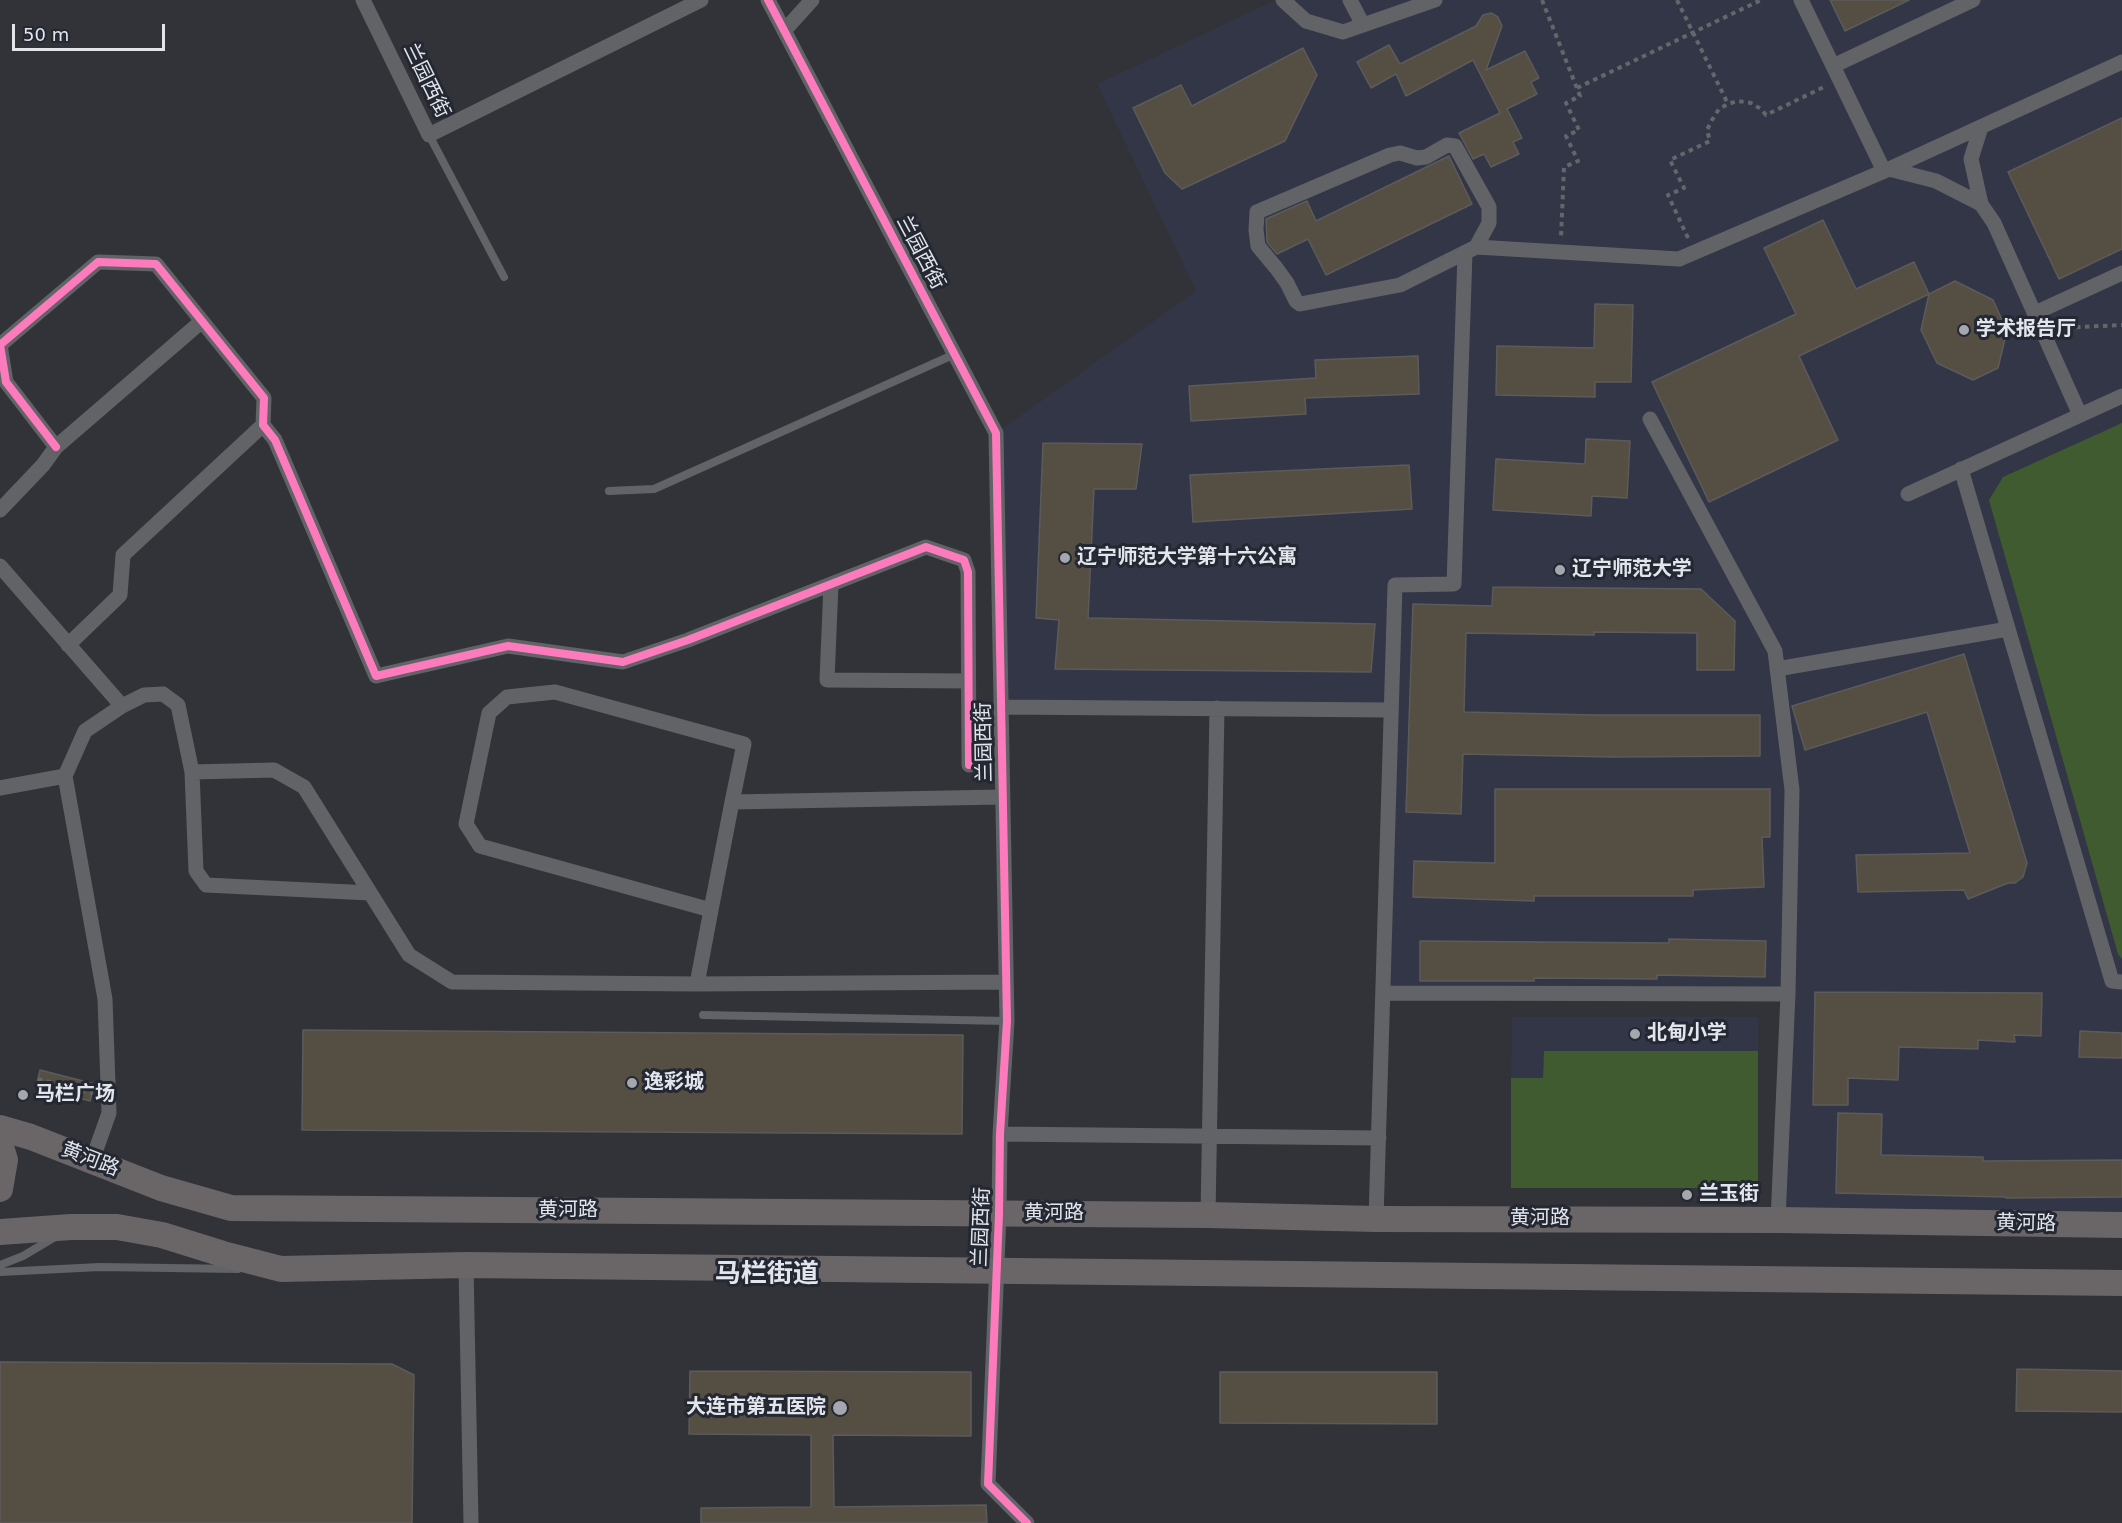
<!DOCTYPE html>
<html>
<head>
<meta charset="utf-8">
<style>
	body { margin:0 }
	#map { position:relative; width:2122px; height:1523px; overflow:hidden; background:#323338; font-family:"DejaVu Sans",sans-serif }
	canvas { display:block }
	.scale { position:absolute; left:12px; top:24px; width:153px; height:27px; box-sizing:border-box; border:3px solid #e2e5ec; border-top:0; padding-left:8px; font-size:18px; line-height:21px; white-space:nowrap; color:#e2e5ec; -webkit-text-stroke:4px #242832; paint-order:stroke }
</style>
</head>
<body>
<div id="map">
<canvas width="2122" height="1523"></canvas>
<div class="scale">50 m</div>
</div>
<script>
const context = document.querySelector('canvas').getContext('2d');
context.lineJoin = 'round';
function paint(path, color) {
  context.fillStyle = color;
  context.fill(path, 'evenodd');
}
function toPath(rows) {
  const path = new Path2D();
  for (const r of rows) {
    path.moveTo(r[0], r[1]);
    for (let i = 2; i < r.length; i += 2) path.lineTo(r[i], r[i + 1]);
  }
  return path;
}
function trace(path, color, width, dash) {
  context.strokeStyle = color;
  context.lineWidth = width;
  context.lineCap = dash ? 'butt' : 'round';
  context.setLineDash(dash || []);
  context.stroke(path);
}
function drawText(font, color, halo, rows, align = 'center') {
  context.font = font + ' "DejaVu Sans","Noto Sans SC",sans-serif';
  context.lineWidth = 6;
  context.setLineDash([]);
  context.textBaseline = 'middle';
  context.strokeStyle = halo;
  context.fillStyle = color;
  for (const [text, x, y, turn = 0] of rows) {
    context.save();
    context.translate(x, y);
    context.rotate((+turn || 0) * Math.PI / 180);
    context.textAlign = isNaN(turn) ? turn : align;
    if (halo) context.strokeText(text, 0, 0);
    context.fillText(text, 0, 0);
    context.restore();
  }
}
const built = toPath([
	[1276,0,2122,0,2122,1225,1778,1220,1788,994,1383,993,1391,710,1001,707,996,433,1196,291,1097,84],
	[1512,1017,1758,1017,1758,1051,1544,1051,1543,1078,1511,1078]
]);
const green = toPath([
	[2122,423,2122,959,2118,954,1989,500,2003,477],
	[1544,1051,1758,1051,1758,1188,1511,1188,1511,1078,1543,1078]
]);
const building = toPath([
	[1830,0,1909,0,1845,31,1830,0],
	[1491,13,1498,17,1502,26,1486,70,1525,51,1539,78,1531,82,1537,94,1507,109,1522,138,1513,142,1519,154,1491,167,1484,154,1473,159,1459,133,1500,113,1473,60,1406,96,1396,74,1371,88,1357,62,1389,45,1400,64,1476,26,1483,15,1491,13],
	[1303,48,1317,75,1285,141,1182,189,1165,173,1133,108,1181,85,1192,106,1303,48],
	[2122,118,2122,249,2059,279,2008,172,2122,118],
	[1449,156,1472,204,1326,275,1308,239,1277,254,1267,242,1266,219,1307,201,1316,221,1449,156],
	[1823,220,1856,289,1914,262,1929,294,1799,356,1838,440,1709,502,1652,382,1796,314,1764,248,1823,220],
	[1955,281,1993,300,2007,331,1998,368,1973,380,1937,363,1921,330,1929,294,1955,281],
	[1595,304,1633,305,1631,382,1595,382,1595,397,1496,395,1497,346,1594,348,1595,304],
	[1418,356,1419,394,1305,398,1306,414,1191,421,1189,386,1316,378,1315,360,1418,356],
	[1586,439,1630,441,1627,498,1592,496,1591,516,1493,510,1496,459,1585,464,1586,439],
	[1043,443,1142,444,1136,489,1094,489,1088,618,1375,624,1371,672,1055,669,1059,620,1036,618,1043,443],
	[1409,465,1412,509,1193,522,1190,475,1409,465],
	[1493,587,1701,589,1735,621,1734,670,1697,670,1697,633,1594,632,1594,635,1466,633,1464,712,1596,715,1760,715,1760,756,1611,757,1463,754,1461,814,1406,812,1413,604,1492,606,1493,587],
	[1964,654,2027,863,2023,877,2015,883,2008,883,1968,899,1964,890,1858,892,1856,855,1970,853,1927,712,1805,750,1792,706,1964,654],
	[1495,789,1770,789,1770,837,1762,837,1764,887,1693,890,1693,896,1534,896,1534,901,1413,897,1414,861,1495,863,1495,789],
	[1669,939,1766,941,1765,977,1657,975,1657,979,1534,978,1534,981,1420,981,1420,941,1669,943,1669,939],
	[1815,992,2042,993,2041,1036,2014,1035,2015,1042,1978,1040,1978,1049,1899,1047,1898,1080,1848,1078,1848,1105,1813,1105,1815,992],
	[303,1030,963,1035,962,1134,302,1130,303,1030],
	[2080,1031,2122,1033,2122,1058,2079,1057,2080,1031],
	[40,1070,95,1084,90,1101,36,1087,40,1070],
	[1838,1113,1882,1114,1881,1155,1983,1157,1983,1161,2122,1160,2122,1197,2006,1198,2006,1197,1836,1193,1838,1113],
	[0,1362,392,1364,414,1375,412,1523,0,1523,0,1362],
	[2017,1369,2122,1371,2122,1412,2016,1411,2017,1369],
	[690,1371,971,1372,971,1436,833,1435,834,1507,986,1505,987,1523,701,1523,701,1508,811,1507,811,1435,689,1434,690,1371],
	[1220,1372,1437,1372,1437,1424,1220,1423,1220,1372]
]);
const path = toPath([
	[1542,0,1580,96,1566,103,1579,130,1566,136,1578,161,1564,167,1561,237],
	[1677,0,1728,104],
	[1577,88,1761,0],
	[1688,238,1668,195,1684,188,1670,160,1710,141,1707,130,1712,120,1719,109,1728,104,1738,101,1751,103,1761,109,1766,115,1826,86],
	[2058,328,2122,325],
	[38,1079,92,1093]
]);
const lane = toPath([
	[429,135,504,277],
	[609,491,654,489,955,354],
	[703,1015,1007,1021],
	[0,1265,23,1256,55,1237],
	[0,1272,100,1267,238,1269]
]);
const street = toPath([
	[363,0,429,135,701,0],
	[768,0,996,433,1007,1021,1000,1134,999,1214,988,1484,1027,1523],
	[1283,0,1306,21,1343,32,1435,0],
	[1350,0,1363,25],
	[1801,0,1884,171],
	[784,31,812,0],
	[1833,66,1973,0],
	[1981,127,1971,159,1981,204],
	[1889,169,1936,181,1981,204,1994,223,2080,415],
	[1476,247,1489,223,1489,207,1455,146,1447,145,1426,157,1417,158,1400,153,1390,155,1257,212,1256,230,1258,246,1277,269,1287,283,1296,301,1300,304,1400,285,1476,247,1679,259,1889,169,2122,62],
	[2035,313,2122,273],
	[1650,419,1775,651,1792,790,1788,994,1778,1220],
	[56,447,6,382,0,345,98,262,156,264,264,398,263,425,275,440,376,676,508,646,623,662,688,640,926,547,964,560,968,572,969,765],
	[1961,469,2112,981,2122,982],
	[1908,494,2122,396],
	[0,510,43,465,56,447,202,321],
	[0,566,122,706],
	[831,584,827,680,968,681],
	[68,645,120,595,123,555,263,425],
	[1777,669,2008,629],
	[1001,707,1391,710],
	[192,772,274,770,304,787,409,955,452,982,697,984,1006,982],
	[0,788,65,776],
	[732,802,1002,797],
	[697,984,711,910,732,802,744,744,555,692,507,697,489,713,466,824,480,846,711,910],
	[1383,993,1788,994],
	[1000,1134,1379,1138],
	[92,1161,109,1113,105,999,65,776,85,731,122,706,144,695,163,694,178,705,192,772,196,871,206,885,370,893],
	[1208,1215,1217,708],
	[1376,1219,1395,585,1454,584,1465,253],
	[466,1265,471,1523]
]);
const primary = toPath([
	[0,1128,31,1137,161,1188,231,1208,1208,1215,1376,1219,1778,1220,2122,1225],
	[0,1144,5,1160,0,1189],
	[0,1232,71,1227,117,1227,162,1235,223,1254,281,1269,466,1265,2122,1283]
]);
const cycleway = toPath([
	[768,0,996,433,1007,1021,1000,1134,999,1214,988,1484,1027,1523],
	[56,447,6,382,0,345,98,262,156,264,264,398,263,425,275,440,376,676,508,646,623,662,688,640,926,547,964,560,968,572,969,765]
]);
const markers = [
	[1964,330,6,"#a4a7ad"],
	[1065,558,6,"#a4a7ad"],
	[1560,570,6,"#a4a7ad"],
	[1635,1034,6,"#a4a7ad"],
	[632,1083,6,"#a4a7ad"],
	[23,1095,6,"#a4a7ad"],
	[1687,1195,6,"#a4a7ad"],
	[840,1408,8,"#a4a7ad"]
];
const streetNames = [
	["兰园西街",426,81,64],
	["兰园西街",920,253,62],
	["兰园西街",985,742,-91],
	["黄河路",90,1160,21],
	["黄河路",568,1211],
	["黄河路",1054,1214],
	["黄河路",1540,1219],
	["黄河路",2026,1224,1],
	["兰园西街",982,1227,-88]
];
const poiNames = [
	["学术报告厅",1976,330],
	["辽宁师范大学第十六公寓",1077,558],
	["辽宁师范大学",1572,570],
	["北甸小学",1647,1034],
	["逸彩城",644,1083],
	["马栏广场",35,1095],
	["兰玉街",1699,1195],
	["大连市第五医院",826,1408,"right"]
];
const districtNames = [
	["马栏街道",767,1275]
];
paint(built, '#323646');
paint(green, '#405b30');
paint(building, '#554e43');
trace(building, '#5c5b5c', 1.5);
trace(path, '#65666a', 4, [4.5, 4.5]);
trace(lane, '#626367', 8);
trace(street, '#626367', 15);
trace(primary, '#6a6668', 26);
trace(cycleway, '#fd7abc', 8);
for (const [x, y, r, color] of markers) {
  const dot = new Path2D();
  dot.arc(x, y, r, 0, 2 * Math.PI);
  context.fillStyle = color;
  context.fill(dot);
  trace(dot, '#242832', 2);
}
drawText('20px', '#e2e5ec', '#242832', streetNames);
drawText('bold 20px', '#e2e5ec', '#242832', poiNames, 'left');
drawText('bold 26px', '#e2e5ec', '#242832', districtNames);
</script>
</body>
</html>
